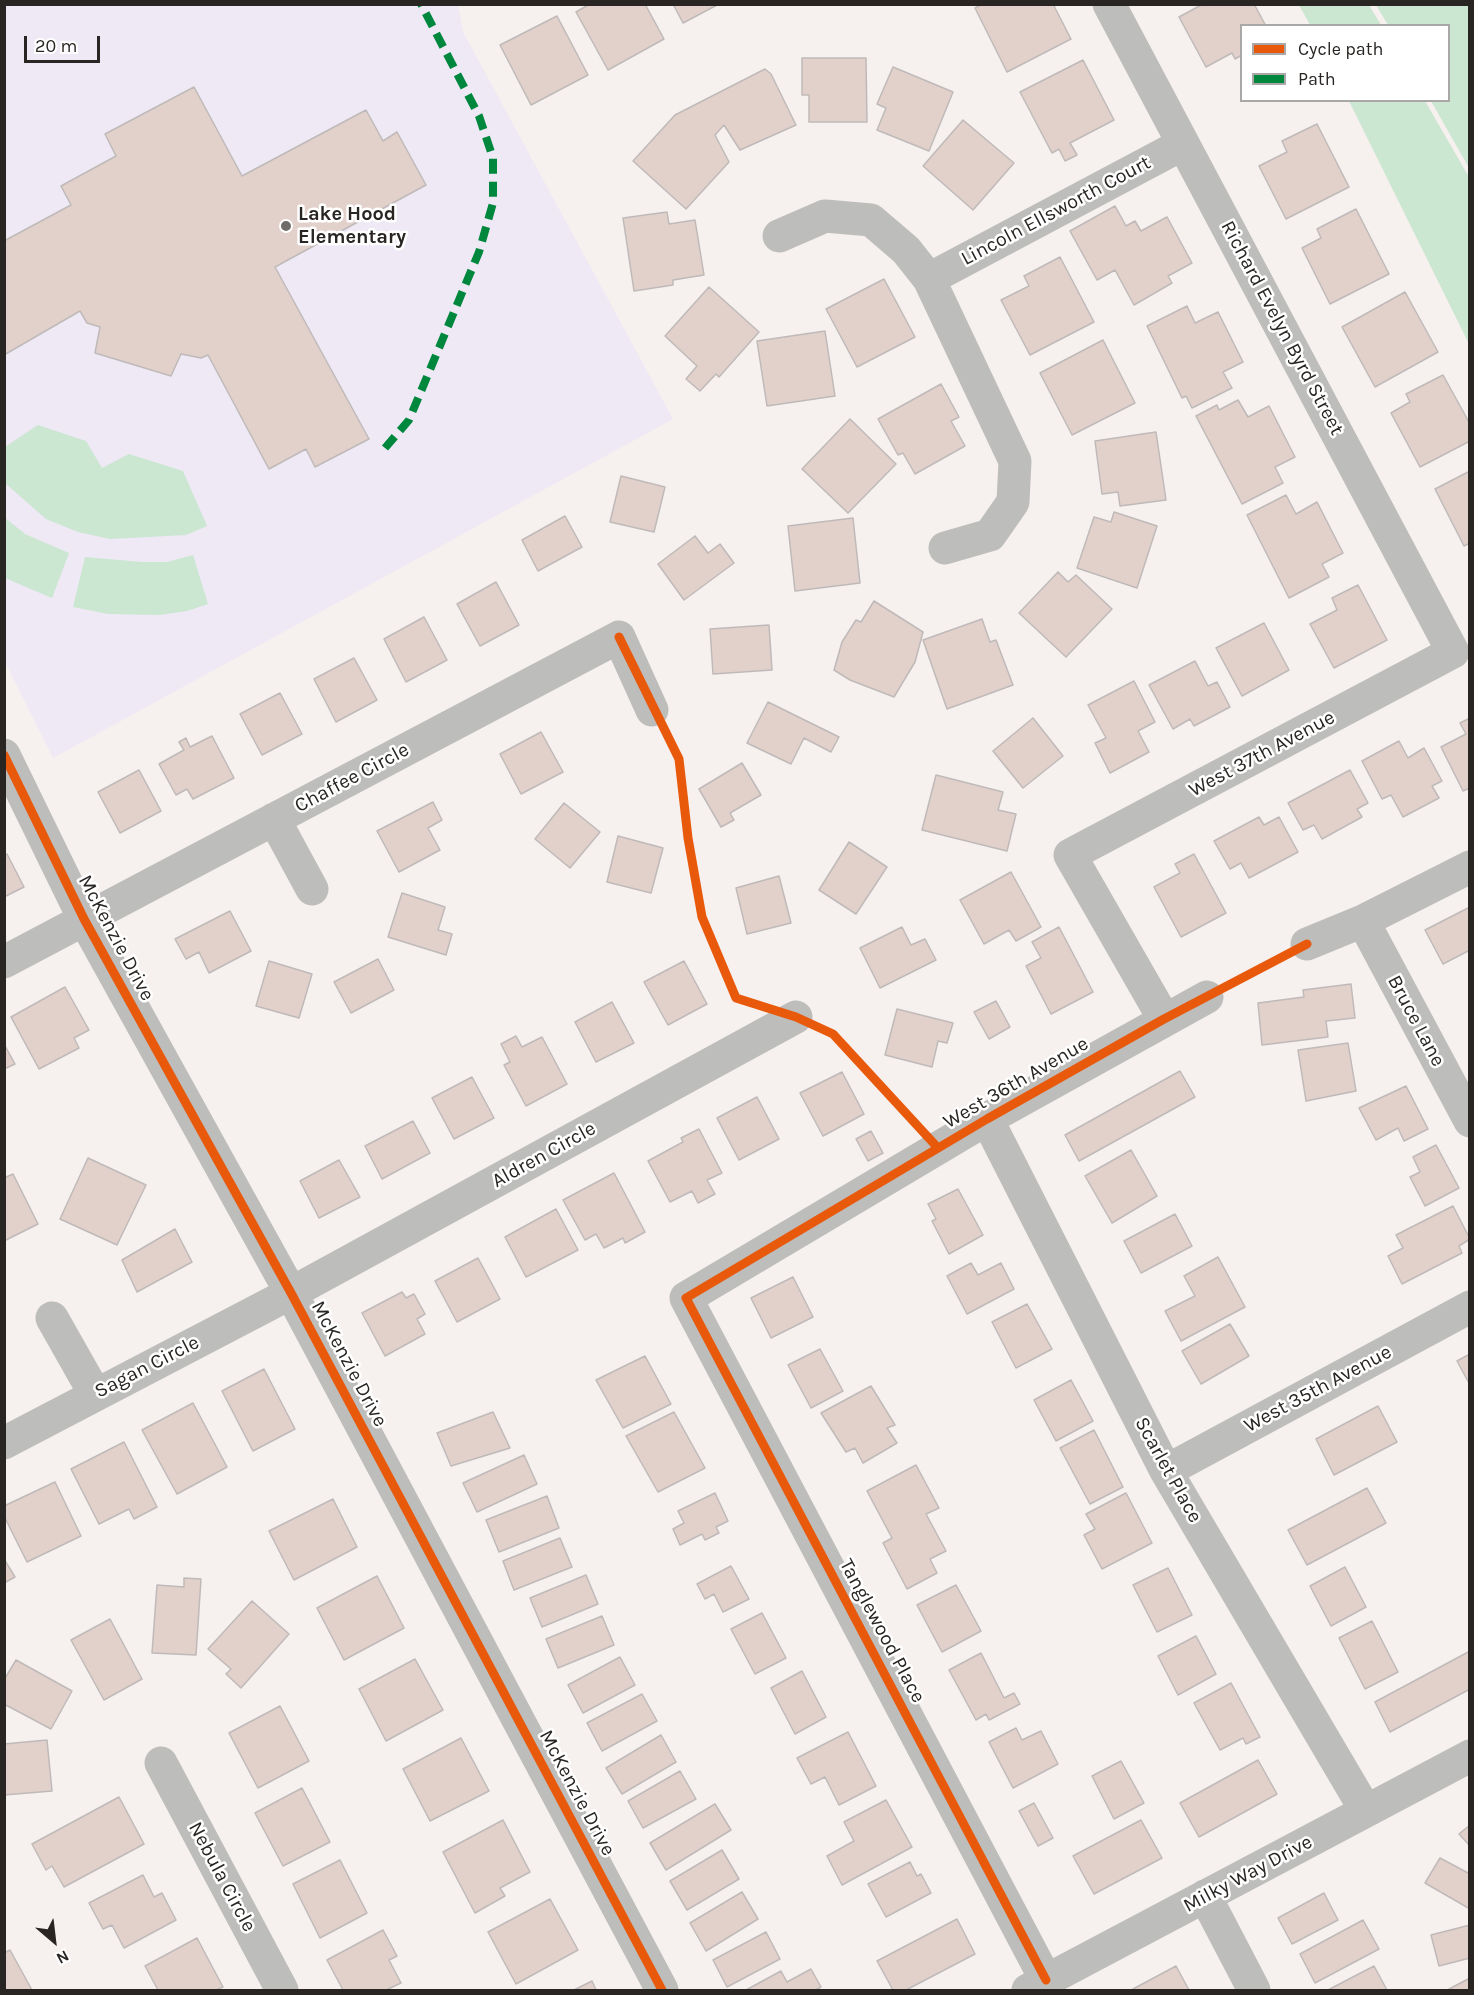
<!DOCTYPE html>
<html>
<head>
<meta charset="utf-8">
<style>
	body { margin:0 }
	#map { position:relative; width:1474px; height:1995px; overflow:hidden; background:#f6f0ee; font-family:Karla,sans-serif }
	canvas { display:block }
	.frame { position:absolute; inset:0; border:6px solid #282523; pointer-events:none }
	.legend { position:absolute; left:1240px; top:24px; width:210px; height:78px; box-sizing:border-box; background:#fff; border:2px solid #a9a8a7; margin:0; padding:8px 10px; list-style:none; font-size:18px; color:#282523 }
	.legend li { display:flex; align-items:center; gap:12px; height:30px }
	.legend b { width:30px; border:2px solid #a9a8a7 }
	.north { position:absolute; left:24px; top:1911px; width:60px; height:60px; -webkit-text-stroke:4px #fff; paint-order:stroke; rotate:152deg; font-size:16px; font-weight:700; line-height:24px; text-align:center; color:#282523 }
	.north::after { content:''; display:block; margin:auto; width:21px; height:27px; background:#282523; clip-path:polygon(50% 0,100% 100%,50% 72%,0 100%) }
	.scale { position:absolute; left:24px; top:36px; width:76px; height:27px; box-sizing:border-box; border:3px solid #282523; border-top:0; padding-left:8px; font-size:18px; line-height:21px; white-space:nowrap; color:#282523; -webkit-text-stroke:4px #fff; paint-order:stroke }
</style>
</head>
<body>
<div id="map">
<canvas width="1474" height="1995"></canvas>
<div class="frame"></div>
<ul class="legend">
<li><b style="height:8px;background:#e8590c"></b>Cycle path</li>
<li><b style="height:8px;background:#00873e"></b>Path</li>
</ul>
<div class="north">N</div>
<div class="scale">20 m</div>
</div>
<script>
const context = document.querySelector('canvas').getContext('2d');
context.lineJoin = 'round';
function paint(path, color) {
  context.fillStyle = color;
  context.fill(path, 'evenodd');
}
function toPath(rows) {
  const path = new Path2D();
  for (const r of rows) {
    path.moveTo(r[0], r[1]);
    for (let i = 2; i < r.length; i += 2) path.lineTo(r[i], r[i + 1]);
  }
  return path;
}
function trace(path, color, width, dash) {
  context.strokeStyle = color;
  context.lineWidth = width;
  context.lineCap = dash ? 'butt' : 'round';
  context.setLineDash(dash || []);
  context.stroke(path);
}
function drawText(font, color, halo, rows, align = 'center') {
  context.font = font + ' Karla,sans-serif';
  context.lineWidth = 5;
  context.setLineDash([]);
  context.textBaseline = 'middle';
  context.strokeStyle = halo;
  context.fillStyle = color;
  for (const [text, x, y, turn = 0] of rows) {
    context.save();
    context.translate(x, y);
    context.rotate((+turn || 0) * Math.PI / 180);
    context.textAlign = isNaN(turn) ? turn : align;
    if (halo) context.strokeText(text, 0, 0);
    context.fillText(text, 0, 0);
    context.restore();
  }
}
const education = toPath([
	[5,5,458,5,463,32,673,419,53,758,5,662]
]);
const green = toPath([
	[1299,5,1369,5,1381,25,1310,25],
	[1376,5,1469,5,1469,168,1431,101,1448,100,1448,26,1388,25],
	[1349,101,1425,101,1469,177,1469,344],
	[38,425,86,441,102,468,129,454,183,471,207,526,186,535,110,539,78,532,46,519,5,483,5,447],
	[4,517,25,534,69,553,52,598,5,578],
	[193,555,208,604,187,611,159,615,108,614,73,607,85,557,142,562,167,562]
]);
const building = toPath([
	[590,4,645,4,664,39,608,70,576,12,590,4],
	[673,4,719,4,683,23,673,4],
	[983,4,1053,4,1071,39,1007,72,975,8,983,4],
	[1203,4,1254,4,1266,26,1242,26,1242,55,1235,59,1232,53,1206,67,1179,17,1203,4],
	[557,16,588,75,531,105,500,45,557,16],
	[802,58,866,58,867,122,809,122,809,95,802,95,802,58],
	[1083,60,1114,120,1070,143,1077,155,1065,161,1059,149,1052,153,1020,92,1083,60],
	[893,67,953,92,929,151,877,130,886,108,877,104,893,67],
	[765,69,771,74,796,125,740,150,724,125,715,135,729,162,686,209,633,161,675,115,765,69],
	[194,87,242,176,366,110,383,141,397,132,426,185,275,267,369,439,315,467,306,449,269,469,208,355,201,358,181,354,171,376,95,353,100,327,87,323,80,311,4,355,4,241,71,205,61,186,116,156,105,134,194,87],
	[963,120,1014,163,973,210,923,166,963,120],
	[1317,124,1349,187,1286,219,1259,166,1287,152,1282,141,1317,124],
	[1115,206,1126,226,1135,221,1141,231,1167,217,1192,263,1168,276,1172,283,1134,305,1115,270,1097,280,1070,231,1115,206],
	[1356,209,1389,274,1330,304,1302,248,1321,238,1317,229,1356,209],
	[667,212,669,224,695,220,704,275,673,280,673,285,634,291,623,218,667,212],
	[1060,257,1094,322,1030,355,1001,300,1029,286,1024,276,1060,257],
	[884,279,915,337,857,367,826,309,884,279],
	[709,287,759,332,719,377,716,374,700,391,686,379,697,366,665,336,709,287],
	[1405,292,1438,352,1375,387,1342,327,1405,292],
	[1187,306,1195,323,1218,312,1243,362,1223,372,1232,388,1192,408,1186,396,1182,398,1147,326,1187,306],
	[825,331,835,396,767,406,757,341,825,331],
	[1103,340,1135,403,1072,435,1040,373,1103,340],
	[1443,375,1470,424,1470,441,1420,467,1391,413,1410,402,1406,394,1443,375],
	[941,384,959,417,951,421,965,446,915,474,903,453,898,455,878,419,941,384],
	[1238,400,1248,417,1269,406,1295,457,1275,467,1283,483,1242,504,1196,416,1217,405,1219,410,1238,400],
	[850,419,896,464,848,513,802,469,850,419],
	[1156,432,1166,500,1120,506,1118,492,1102,494,1095,441,1156,432],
	[1470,471,1470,543,1464,546,1435,489,1470,471],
	[621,476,665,487,654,532,610,522,621,476],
	[1286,495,1296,514,1317,502,1343,553,1322,564,1329,577,1289,598,1247,515,1286,495],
	[1114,512,1157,526,1137,588,1077,568,1094,517,1111,522,1114,512],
	[565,516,582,547,538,571,522,540,565,516],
	[853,518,860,583,795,591,788,526,853,518],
	[695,536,708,553,720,544,734,563,684,600,658,564,695,536],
	[1058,572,1068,582,1076,575,1112,609,1066,657,1019,613,1058,572],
	[496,582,519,625,480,646,457,604,496,582],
	[1358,585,1387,640,1334,668,1310,624,1337,610,1332,598,1358,585],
	[874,601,923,632,915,662,894,697,850,680,834,670,842,642,856,620,861,622,874,601],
	[424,617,447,660,406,682,384,639,424,617],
	[982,619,990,642,996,640,1013,685,947,709,923,640,982,619],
	[1264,623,1289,670,1242,696,1216,648,1264,623],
	[769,625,772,670,713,674,710,629,769,625],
	[354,658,377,700,336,722,314,679,354,658],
	[1195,661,1208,686,1217,682,1230,707,1194,726,1190,719,1173,729,1149,685,1195,661],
	[1134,681,1155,722,1138,731,1149,752,1110,773,1095,743,1106,738,1088,705,1134,681],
	[280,693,302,734,262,755,240,714,280,693],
	[768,702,839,737,831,752,804,738,791,764,747,743,768,702],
	[1033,718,1063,756,1023,788,993,751,1033,718],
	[1470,718,1470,788,1463,791,1441,747,1466,734,1460,723,1470,718],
	[541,732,563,772,521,794,500,754,541,732],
	[212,736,234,778,193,799,187,789,176,795,159,764,184,750,179,742,186,738,190,747,212,736],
	[1399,741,1408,758,1424,748,1442,781,1432,786,1439,798,1403,817,1391,795,1382,799,1362,761,1399,741],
	[742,763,761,795,730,813,734,820,721,827,699,789,742,763],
	[139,770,161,811,120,833,98,792,139,770],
	[1350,770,1368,803,1357,809,1362,817,1322,839,1314,825,1303,830,1288,803,1350,770],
	[936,775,1003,792,998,810,1016,814,1007,851,922,830,936,775],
	[433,802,442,820,428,828,440,850,399,872,377,831,433,802],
	[564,803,600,832,570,868,535,839,564,803],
	[1259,817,1264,825,1279,817,1298,852,1249,878,1241,863,1230,869,1214,841,1259,817],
	[618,836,663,848,651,893,607,882,618,836],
	[849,842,887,867,856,914,819,890,849,842],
	[7,854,24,887,4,897,4,855,7,854],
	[1194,854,1226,913,1181,937,1154,887,1180,873,1175,864,1194,854],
	[1011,872,1041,927,1016,941,1009,930,984,944,960,900,1011,872],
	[779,876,791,923,747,934,736,888,779,876],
	[402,893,445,907,438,930,452,934,446,955,388,937,402,893],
	[1470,907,1470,950,1443,964,1425,930,1470,907],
	[230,911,251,951,209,973,199,952,186,959,175,939,230,911],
	[902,927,911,945,925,939,936,960,880,988,860,948,902,927],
	[1059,927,1093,992,1051,1014,1026,966,1041,958,1032,942,1059,927],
	[378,959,394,990,351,1013,334,982,378,959],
	[269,961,312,974,299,1018,256,1006,269,961],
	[684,961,707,1004,668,1025,644,982,684,961],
	[1351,984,1355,1018,1326,1021,1328,1037,1262,1045,1258,1003,1304,997,1303,990,1351,984],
	[65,987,89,1030,74,1038,79,1048,39,1069,11,1017,65,987],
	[996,1001,1010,1027,989,1039,974,1012,996,1001],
	[612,1002,634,1043,596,1062,575,1022,612,1002],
	[897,1009,953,1023,947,1043,938,1041,932,1067,885,1055,897,1009],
	[516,1036,522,1047,542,1037,567,1084,526,1106,504,1065,510,1062,501,1044,516,1036],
	[1348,1043,1356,1091,1306,1101,1298,1050,1348,1043],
	[4,1044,15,1064,4,1069,4,1044],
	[1180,1071,1195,1097,1079,1161,1065,1135,1180,1071],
	[842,1072,864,1114,823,1136,800,1093,842,1072],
	[472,1077,494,1118,454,1139,432,1098,472,1077],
	[1406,1086,1428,1129,1404,1141,1398,1128,1376,1140,1359,1108,1406,1086],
	[757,1097,779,1139,739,1160,717,1118,757,1097],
	[413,1121,430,1153,382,1179,365,1146,413,1121],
	[699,1129,722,1173,707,1180,715,1194,698,1203,692,1191,670,1202,648,1161,683,1142,681,1138,699,1129],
	[871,1131,883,1153,868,1161,856,1139,871,1131],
	[1436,1145,1459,1188,1425,1206,1410,1177,1420,1172,1413,1157,1436,1145],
	[1131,1150,1157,1196,1112,1223,1085,1176,1131,1150],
	[88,1158,146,1185,117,1245,60,1219,88,1158],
	[339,1160,360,1197,319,1218,300,1181,339,1160],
	[614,1173,645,1232,625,1243,623,1238,604,1248,596,1234,585,1240,563,1200,614,1173],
	[13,1174,38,1224,4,1241,4,1178,13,1174],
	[958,1189,983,1235,949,1254,932,1221,936,1219,928,1204,958,1189],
	[1453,1206,1470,1239,1459,1246,1462,1253,1402,1284,1388,1256,1403,1248,1396,1235,1453,1206],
	[556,1209,578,1250,526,1277,505,1237,556,1209],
	[1175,1214,1192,1246,1141,1273,1124,1241,1175,1214],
	[175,1229,192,1262,137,1292,122,1260,175,1229],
	[1218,1257,1245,1307,1181,1341,1165,1311,1195,1296,1184,1276,1218,1257],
	[478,1258,500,1299,457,1322,435,1281,478,1258],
	[971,1263,978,1275,1001,1263,1014,1289,967,1314,947,1276,971,1263],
	[793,1277,813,1317,771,1338,751,1298,793,1277],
	[402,1292,406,1298,414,1294,425,1314,417,1319,425,1334,385,1356,362,1313,402,1292],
	[1027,1304,1052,1349,1016,1368,992,1322,1027,1304],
	[1230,1324,1249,1356,1201,1384,1182,1351,1230,1324],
	[820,1349,843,1391,811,1408,788,1365,820,1349],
	[1470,1354,1470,1385,1457,1361,1470,1354],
	[645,1356,671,1404,623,1428,596,1380,645,1356],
	[264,1369,295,1429,253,1451,222,1391,264,1369],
	[1071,1380,1093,1421,1056,1441,1034,1400,1071,1380],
	[871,1386,895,1425,887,1428,897,1443,863,1463,855,1448,846,1452,821,1413,871,1386],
	[193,1403,227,1467,177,1494,142,1430,193,1403],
	[1378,1406,1397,1442,1334,1475,1316,1439,1378,1406],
	[493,1412,510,1448,451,1466,437,1433,493,1412],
	[674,1412,705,1468,658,1492,626,1436,674,1412],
	[1094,1430,1123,1487,1090,1504,1060,1448,1094,1430],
	[124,1442,157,1507,134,1519,129,1509,99,1524,71,1469,124,1442],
	[524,1455,537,1484,477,1512,463,1483,524,1455],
	[916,1465,939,1508,926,1514,946,1551,930,1559,937,1573,907,1589,883,1543,892,1538,867,1491,916,1465],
	[55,1482,81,1536,27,1562,4,1516,4,1506,55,1482],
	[1367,1488,1386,1523,1307,1565,1288,1530,1367,1488],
	[715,1493,728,1521,716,1527,719,1533,705,1540,702,1534,680,1545,673,1529,684,1523,678,1511,715,1493],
	[1126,1493,1152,1543,1102,1569,1084,1535,1095,1529,1086,1514,1126,1493],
	[547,1496,559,1528,499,1552,486,1520,547,1496],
	[333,1499,357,1547,294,1580,269,1531,333,1499],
	[560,1538,572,1567,514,1590,503,1561,560,1538],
	[4,1559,15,1577,4,1583,4,1559],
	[731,1566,749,1599,723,1612,714,1594,705,1599,697,1584,731,1566],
	[1345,1567,1366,1607,1331,1626,1310,1586,1345,1567],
	[1168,1568,1192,1615,1157,1632,1133,1585,1168,1568],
	[586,1575,598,1604,542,1627,530,1598,586,1575],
	[377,1576,404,1628,344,1660,317,1608,377,1576],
	[184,1578,201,1579,196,1655,152,1653,157,1585,184,1587,184,1578],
	[956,1585,981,1631,942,1652,917,1605,956,1585],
	[252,1601,289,1634,241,1688,226,1674,231,1669,208,1649,252,1601],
	[762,1613,786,1658,755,1674,731,1629,762,1613],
	[602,1616,614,1645,558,1668,546,1639,602,1616],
	[110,1619,142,1679,104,1700,71,1640,110,1619],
	[1372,1621,1398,1672,1365,1689,1339,1638,1372,1621],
	[1196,1636,1216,1674,1178,1695,1158,1656,1196,1636],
	[1470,1651,1470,1689,1390,1732,1375,1702,1470,1651],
	[981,1653,1004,1698,1014,1693,1020,1704,989,1720,986,1714,976,1720,949,1670,981,1653],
	[620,1657,635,1685,583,1713,568,1685,620,1657],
	[415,1659,443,1710,386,1741,359,1689,415,1659],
	[16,1660,72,1691,51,1729,4,1704,4,1680,16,1660],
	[802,1671,826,1717,795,1734,771,1688,802,1671],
	[1231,1683,1260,1737,1246,1744,1243,1738,1220,1750,1194,1703,1231,1683],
	[642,1694,657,1721,602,1751,587,1723,642,1694],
	[280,1706,309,1761,258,1788,229,1733,280,1706],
	[1016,1728,1022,1740,1041,1731,1058,1764,1013,1788,989,1742,1016,1728],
	[848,1732,876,1786,839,1805,825,1777,811,1784,797,1758,848,1732],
	[661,1735,676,1762,622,1794,606,1768,661,1735],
	[461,1738,489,1791,430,1821,403,1769,461,1738],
	[47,1740,52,1791,4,1795,4,1744,47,1740],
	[1258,1760,1277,1794,1199,1837,1180,1803,1258,1760],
	[1121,1761,1144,1803,1114,1819,1092,1776,1121,1761],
	[680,1771,696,1799,643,1828,628,1801,680,1771],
	[302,1788,330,1842,283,1866,255,1813,302,1788],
	[119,1797,144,1844,64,1887,52,1866,46,1870,32,1844,119,1797],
	[886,1800,912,1847,842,1885,827,1856,854,1841,844,1822,886,1800],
	[1034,1803,1053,1838,1038,1846,1019,1811,1034,1803],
	[715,1804,731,1830,666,1870,650,1843,715,1804],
	[503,1820,530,1872,500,1888,505,1896,475,1913,443,1852,503,1820],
	[1141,1820,1162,1858,1094,1894,1073,1856,1141,1820],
	[1470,1825,1470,1846,1459,1834,1470,1825],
	[722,1850,739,1879,687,1910,670,1881,722,1850],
	[1440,1858,1470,1874,1470,1909,1425,1883,1440,1858],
	[340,1860,367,1913,320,1938,293,1884,340,1860],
	[910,1862,917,1876,921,1874,931,1893,886,1917,868,1884,910,1862],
	[143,1875,154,1897,162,1893,176,1920,124,1948,112,1925,103,1929,89,1903,143,1875],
	[742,1892,758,1919,706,1951,690,1923,742,1892],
	[1324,1893,1338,1920,1292,1944,1278,1918,1324,1893],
	[550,1899,578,1950,516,1984,488,1932,550,1899],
	[957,1919,975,1954,906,1990,893,1990,877,1961,957,1919],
	[1363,1920,1379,1949,1315,1983,1300,1954,1363,1920],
	[1470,1925,1470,1958,1439,1966,1431,1935,1470,1925],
	[383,1930,397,1956,389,1960,401,1983,386,1990,343,1990,327,1960,383,1930],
	[766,1932,780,1959,727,1987,713,1960,766,1932],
	[197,1938,223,1987,216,1990,158,1990,145,1966,197,1938],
	[10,1950,32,1990,4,1990,4,1953,10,1950],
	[1176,1966,1189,1990,1134,1990,1133,1989,1176,1966],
	[1374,1966,1387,1990,1328,1990,1374,1966],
	[811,1969,821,1987,815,1990,746,1990,781,1971,787,1982,811,1969],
	[1470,1978,1470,1990,1450,1990,1449,1989,1470,1978],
	[592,1981,596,1990,574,1990,592,1981]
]);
const minor = toPath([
	[1109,4,1453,652,1070,855,1164,1019],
	[779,236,825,216,871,220,906,250,929,279,1015,461,1013,502,990,535,945,548],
	[929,279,1183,144],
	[4,755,84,919,291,1293,662,1990],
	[274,819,312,889],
	[1363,921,1470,1121],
	[1307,944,1363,921,1470,867],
	[4,962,619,637,652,710],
	[987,1119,1166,1471,1366,1811],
	[52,1318,95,1394],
	[4,1443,291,1293,796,1017],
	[1166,1471,1470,1307],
	[161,1763,282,1990],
	[1205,1896,1254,1990],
	[1046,1980,686,1298,987,1119,1207,997],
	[1028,1990,1470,1756]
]);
const quiet = toPath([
	[385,448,409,420,479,252,493,203,493,158,479,116,421,4]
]);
const cycleway = toPath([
	[619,637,679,759,688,838,702,917,736,998,796,1017,833,1034,938,1148],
	[4,755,84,919,291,1293,662,1990],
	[1046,1980,686,1298,987,1119,1164,1019,1307,944]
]);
const markers = [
	[286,226,6,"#706c6a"]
];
const streetNames = [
	["Lincoln Ellsworth Court",1056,211,-28],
	["Richard Evelyn Byrd Street",1282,328,62],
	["West 37th Avenue",1262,754,-28],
	["Chaffee Circle",352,778,-28],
	["McKenzie Drive",116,938,62],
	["Bruce Lane",1416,1021,62],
	["West 36th Avenue",1016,1083,-30],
	["Aldren Circle",544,1155,-29],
	["McKenzie Drive",349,1364,62],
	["Sagan Circle",147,1367,-27],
	["West 35th Avenue",1318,1389,-28],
	["Scarlet Place",1168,1470,61],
	["Tanglewood Place",882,1631,62],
	["McKenzie Drive",577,1793,62],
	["Milky Way Drive",1248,1874,-28],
	["Nebula Circle",222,1877,62]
];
const poiNames = [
	["Lake Hood",298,214],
	["Elementary",298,237]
];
paint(education, '#eee9f5');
paint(green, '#cbe6d1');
paint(building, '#e2d1cb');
trace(building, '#bfbab9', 1.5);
trace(minor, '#bdbdbc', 33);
trace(quiet, '#00873e', 8, [15, 8]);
trace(cycleway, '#e8590c', 9);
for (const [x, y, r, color] of markers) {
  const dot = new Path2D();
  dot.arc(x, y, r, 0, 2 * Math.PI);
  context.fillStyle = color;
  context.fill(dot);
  trace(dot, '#fff', 2);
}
drawText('20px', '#282523', '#fff', streetNames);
drawText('bold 20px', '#282523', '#fff', poiNames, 'left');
</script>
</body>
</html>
